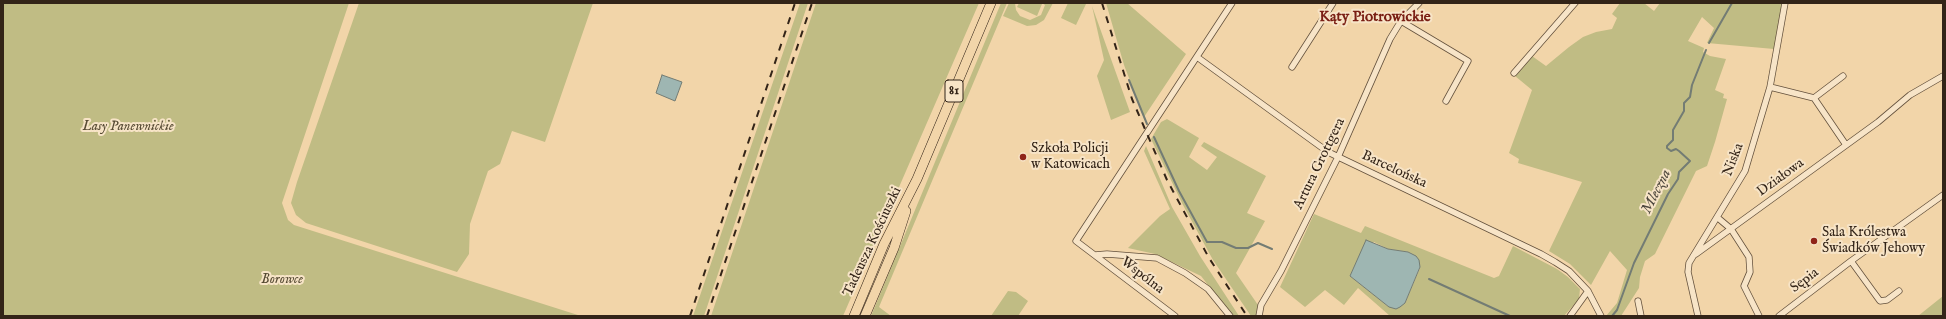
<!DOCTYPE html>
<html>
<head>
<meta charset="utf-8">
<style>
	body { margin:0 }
	#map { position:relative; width:1946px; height:319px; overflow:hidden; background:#f2d5a9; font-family:"IM FELL English",serif }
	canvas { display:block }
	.frame { position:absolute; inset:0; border:4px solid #332418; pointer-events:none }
</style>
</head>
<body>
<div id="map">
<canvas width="1946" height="319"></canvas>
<div class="frame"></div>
</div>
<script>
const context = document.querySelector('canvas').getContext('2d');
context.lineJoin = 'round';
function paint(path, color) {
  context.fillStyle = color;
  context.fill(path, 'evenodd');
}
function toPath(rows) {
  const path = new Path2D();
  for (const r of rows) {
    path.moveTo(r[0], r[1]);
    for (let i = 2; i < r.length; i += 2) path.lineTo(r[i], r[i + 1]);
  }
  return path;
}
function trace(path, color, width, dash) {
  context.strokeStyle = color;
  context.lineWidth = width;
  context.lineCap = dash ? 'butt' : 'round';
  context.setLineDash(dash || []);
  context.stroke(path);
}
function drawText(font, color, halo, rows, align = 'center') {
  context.font = font + ' "IM FELL English",serif';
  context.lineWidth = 4;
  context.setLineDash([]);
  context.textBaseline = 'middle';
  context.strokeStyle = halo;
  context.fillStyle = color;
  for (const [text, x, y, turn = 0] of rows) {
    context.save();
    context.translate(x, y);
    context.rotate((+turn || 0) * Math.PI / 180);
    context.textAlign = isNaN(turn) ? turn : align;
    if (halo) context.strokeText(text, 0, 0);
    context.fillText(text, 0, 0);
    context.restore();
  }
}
const green = toPath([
	[3,3,349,3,282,203,288,220,294,225,581,316,3,316],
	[359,3,593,3,545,142,512,131,500,164,488,171,470,224,469,254,457,272,306,223,296,215,291,203,297,182],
	[800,3,808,3,704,316,693,316],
	[816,3,979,3,843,316,711,316],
	[1001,3,1007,3,879,307,891,316,871,316],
	[1009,3,1015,3,1016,10,1020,16,1030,20,1041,15,1045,5,1042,3,1053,3,1044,20,1036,25,1027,26,1003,16],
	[1019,3,1039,3,1042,4,1037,16,1017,7],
	[1068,3,1086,4,1076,25,1061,18],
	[1106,3,1127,3,1186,54,1144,117,1124,65],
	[1620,3,1644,3,1654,11,1660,3,1783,3,1774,49,1707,43,1714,28,1702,17,1688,41,1704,48,1703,52,1710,56,1726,59,1715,90,1724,94,1723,98,1727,99,1715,142,1707,166,1696,171,1655,254,1645,261,1640,277,1639,288,1621,316,1606,316,1617,303,1627,270,1610,251,1591,285,1570,264,1549,251,1582,182,1518,163,1519,159,1509,153,1532,90,1515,76,1532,56,1546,66,1569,47,1583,37,1596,32,1612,29,1617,18,1612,14],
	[1092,6,1130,112,1111,120,1097,76,1104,60],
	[1167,119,1199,138,1189,157,1207,170,1217,157,1201,146,1204,142,1266,176,1247,213,1265,221,1236,273,1258,305,1256,313,1257,316,1251,316,1213,260,1183,205,1151,139,1161,122],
	[1146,146,1172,207,1200,256,1239,316,1232,316,1201,276,1155,254,1128,248,1160,216,1170,209,1144,151],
	[1314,214,1361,233,1365,226,1494,278,1499,276,1513,246,1557,269,1568,277,1580,289,1579,299,1564,316,1390,316,1358,288,1344,305,1325,290,1305,307,1280,287],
	[1374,242,1388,249,1408,252,1420,268,1405,303,1389,307,1350,276,1363,250],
	[1008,291,1016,292,1028,301,1018,316,991,316],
	[1943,296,1943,316,1918,316]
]);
const water = toPath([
	[662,75,682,82,675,101,656,93,662,75],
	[1366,240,1388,249,1408,252,1416,256,1419,260,1420,267,1405,303,1400,307,1396,309,1389,307,1350,276,1366,240]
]);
const stream = toPath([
	[1709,43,1732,3],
	[1129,80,1147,124],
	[1154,137,1179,191,1207,242,1222,242,1236,248,1248,248,1258,243,1272,249],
	[1429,279,1510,316],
	[1612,316,1617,310,1634,263,1668,194,1678,179,1679,172,1690,161,1679,151,1676,149,1671,151,1667,148,1667,146,1673,140,1673,130,1684,111,1684,103,1690,97,1692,85,1706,50]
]);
const minor = toPath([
	[1401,21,1468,61,1446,101],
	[1197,57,1328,152,1541,254,1555,262,1569,271,1588,291,1601,316],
	[1292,67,1333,3],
	[1514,73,1575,3],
	[1770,87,1814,98,1846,145],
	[1814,98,1843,76],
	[1718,218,1731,229,1749,257,1750,272,1744,286,1759,316],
	[1696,254,1878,122,1910,95,1943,76],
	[1095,255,1107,254,1157,258,1185,273,1208,289,1230,316],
	[1851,261,1880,301,1887,300,1899,291],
	[1638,301,1641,316],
	[1175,316,1076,241,1232,3],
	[1259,316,1261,305,1281,271,1338,157,1390,39,1401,21,1419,3],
	[1570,316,1588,291],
	[1698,316,1688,272,1689,263,1745,171,1770,87,1785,3],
	[1779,316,1851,261,1943,195]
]);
const primary = toPath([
	[854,316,884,244,917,179,991,3],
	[865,316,894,248,906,211]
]);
const rail = toPath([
	[1102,3,1132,99,1167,180,1209,258,1247,316],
	[690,316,795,3],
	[707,316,812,3]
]);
const markers = [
	[1023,157,4,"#8f2418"],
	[1814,241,4,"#8f2418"]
];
const shields = [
	[954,91,18]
];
const shieldNames = [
	["81",954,91]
];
const parkNames = [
	["Lasy Panewnickie",128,127],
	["Borowce",282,280]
];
const poiNames = [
	["Szkoła Policji",1031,149],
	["w Katowicach",1031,165],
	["Sala Królestwa",1822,233],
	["Świadków Jehowy",1822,249]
];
const streetNames = [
	["Niska",1734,160,-69],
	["Artura Grottgera",1320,164,-64],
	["Barcelońska",1394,170,25],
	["Działowa",1781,178,-36],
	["Tadeusza Kościuszki",873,242,-65],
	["Wspólna",1142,276,38],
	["Sępia",1805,281,-37]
];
const neighbourhoodNames = [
	["Kąty Piotrowickie",1375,18]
];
const waterNames = [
	["Mleczna",1657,192,-63]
];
paint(green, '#c0bc84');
paint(water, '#9eb6b2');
trace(water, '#737c74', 1);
trace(stream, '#737c74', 2);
trace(minor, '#63503c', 7);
trace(primary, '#332418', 10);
trace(minor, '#f7e4c7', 5.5);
trace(primary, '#f2d5a9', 9);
trace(rail, '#332418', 2, [7, 7]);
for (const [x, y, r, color] of markers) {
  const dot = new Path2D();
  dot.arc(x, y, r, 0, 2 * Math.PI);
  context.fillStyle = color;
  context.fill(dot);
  trace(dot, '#f7e4c7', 1.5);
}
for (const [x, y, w] of shields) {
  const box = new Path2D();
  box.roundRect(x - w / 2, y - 11, w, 22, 3);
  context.fillStyle = '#f7e4c7';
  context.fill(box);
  trace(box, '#332418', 1);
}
drawText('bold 13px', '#332418', null, shieldNames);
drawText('italic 14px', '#564a33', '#f7e4c7', parkNames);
drawText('14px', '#332418', '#f7e4c7', poiNames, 'left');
drawText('14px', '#332418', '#f7e4c7', streetNames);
drawText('bold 15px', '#7a1f14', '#f7e4c7', neighbourhoodNames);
drawText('italic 15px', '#4e483e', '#f7e4c7', waterNames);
</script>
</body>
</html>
